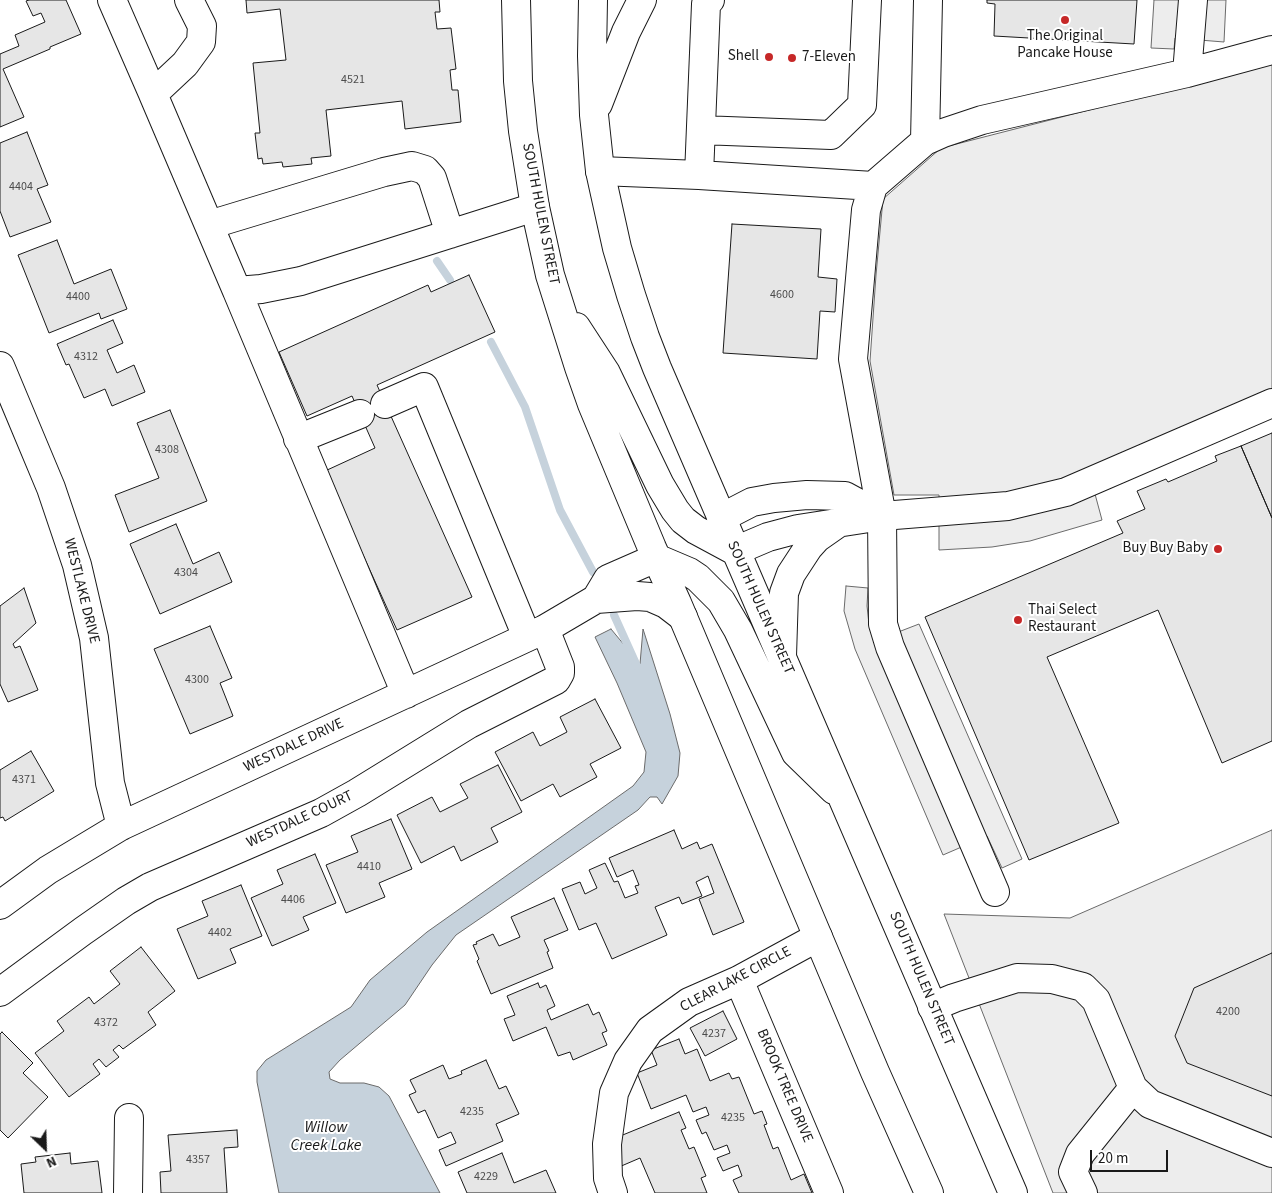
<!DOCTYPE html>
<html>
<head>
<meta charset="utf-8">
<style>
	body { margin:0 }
	#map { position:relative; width:1272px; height:1193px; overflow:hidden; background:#fff; font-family:"Source Sans 3",sans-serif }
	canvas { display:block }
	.north { position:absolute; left:20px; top:1123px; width:50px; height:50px; -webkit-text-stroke:4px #fff; paint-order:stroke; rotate:156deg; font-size:14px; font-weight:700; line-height:20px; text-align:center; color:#1a1a1a }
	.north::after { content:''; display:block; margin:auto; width:18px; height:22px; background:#1a1a1a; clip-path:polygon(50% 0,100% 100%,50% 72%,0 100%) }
	.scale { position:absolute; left:1090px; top:1150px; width:78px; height:22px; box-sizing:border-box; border:2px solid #1a1a1a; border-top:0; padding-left:6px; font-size:15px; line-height:18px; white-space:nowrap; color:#1a1a1a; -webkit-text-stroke:4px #fff; paint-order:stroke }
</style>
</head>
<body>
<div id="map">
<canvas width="1272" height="1193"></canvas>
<div class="north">N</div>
<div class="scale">20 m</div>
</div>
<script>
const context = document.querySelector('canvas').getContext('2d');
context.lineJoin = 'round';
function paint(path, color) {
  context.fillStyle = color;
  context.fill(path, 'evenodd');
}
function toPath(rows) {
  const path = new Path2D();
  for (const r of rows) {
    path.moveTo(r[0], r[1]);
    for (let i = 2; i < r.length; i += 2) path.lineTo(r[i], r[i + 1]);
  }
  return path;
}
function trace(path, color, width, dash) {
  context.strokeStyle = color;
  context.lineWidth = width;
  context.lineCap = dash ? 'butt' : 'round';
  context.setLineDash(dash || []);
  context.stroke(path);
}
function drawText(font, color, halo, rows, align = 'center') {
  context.font = font + ' "Source Sans 3",sans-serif';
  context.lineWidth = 4;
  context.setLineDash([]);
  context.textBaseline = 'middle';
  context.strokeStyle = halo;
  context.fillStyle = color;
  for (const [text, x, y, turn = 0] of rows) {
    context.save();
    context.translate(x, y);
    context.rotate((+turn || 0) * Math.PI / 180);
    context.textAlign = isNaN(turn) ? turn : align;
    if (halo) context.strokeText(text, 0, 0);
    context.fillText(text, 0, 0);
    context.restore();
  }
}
const parking = toPath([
	[1154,0,1226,0,1224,42,1175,38,1174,49,1151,48,1154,0],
	[1272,63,1272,389,1088,468,1102,520,1030,541,992,547,939,550,939,495,894,495,870,361,876,275,883,199,941,148,1272,63],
	[846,586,868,588,867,606,869,624,875,641,919,624,1022,859,1002,868,987,836,943,855,855,649,844,611,846,586],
	[1272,830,1272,1193,1053,1193,944,914,1070,918,1272,830]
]);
const water = toPath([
	[611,629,640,664,643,629,670,714,680,753,678,776,662,804,657,797,650,797,638,810,456,935,432,965,405,1005,340,1060,329,1072,330,1079,340,1083,364,1083,379,1087,389,1096,440,1193,279,1193,257,1082,257,1071,266,1060,351,1007,370,980,427,932,633,786,644,772,646,752,617,683,595,637,611,629]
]);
const stream = toPath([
	[437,261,450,280],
	[491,342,525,407,560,510,593,572],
	[614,615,637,666]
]);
const building = toPath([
	[29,0,66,0,81,34,50,47,50,49,3,69,24,117,0,127,0,54,19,46,15,35,45,22,41,13,33,16,26,1,29,0],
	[246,0,439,0,440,12,435,12,437,29,451,28,456,69,450,70,452,90,458,90,461,122,405,129,402,101,326,110,331,156,311,158,312,164,283,167,282,162,263,164,262,158,258,159,255,133,260,133,253,63,286,60,280,9,247,13,246,0],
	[987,0,1137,0,1134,44,994,36,995,4,987,3,987,0],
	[27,132,48,185,37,189,51,222,10,237,0,211,0,143,27,132],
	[732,224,821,229,818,277,837,279,835,312,820,311,817,359,723,353,732,224],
	[57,240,74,284,111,269,127,309,101,319,99,313,49,333,18,255,57,240],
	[469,275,495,332,377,385,472,597,397,630,325,471,375,448,352,396,307,416,279,352,428,285,431,292,469,275],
	[113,320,123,343,107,350,117,373,134,365,145,392,112,406,105,389,84,398,69,364,66,365,57,344,113,320],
	[170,410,207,501,129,532,115,495,159,478,137,423,170,410],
	[1272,433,1272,518,1241,446,1272,433],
	[1241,446,1272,518,1272,741,1222,763,1158,610,1047,657,1119,823,1029,860,925,617,1123,533,1117,521,1145,509,1137,491,1166,479,1168,482,1217,461,1215,456,1241,446],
	[176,524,193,564,219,552,232,582,160,614,130,544,176,524],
	[24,588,36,623,13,644,15,648,20,646,38,690,8,702,0,684,0,606,24,588],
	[210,626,232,678,220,683,233,716,190,734,154,649,210,626],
	[595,699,621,748,590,764,597,777,560,797,553,784,521,801,495,752,533,732,540,746,567,732,560,717,595,699],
	[31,751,54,791,5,821,3,817,0,818,0,770,31,751],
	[498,765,522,812,491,828,498,842,461,861,454,846,421,863,397,815,432,797,440,812,468,798,460,784,498,765],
	[391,819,412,869,379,883,385,897,346,913,326,865,358,852,351,836,391,819],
	[674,830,682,849,697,842,700,849,712,844,744,922,713,935,699,899,714,893,708,876,696,882,702,896,682,904,679,897,655,907,667,935,612,959,596,923,579,930,562,889,580,882,585,894,597,888,589,870,605,863,614,882,618,881,625,898,638,893,635,886,639,885,633,870,617,877,609,858,674,830],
	[315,854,336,903,303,917,309,930,272,946,251,898,283,884,277,870,315,854],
	[241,885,262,936,230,949,236,963,198,979,177,929,208,916,202,901,241,885],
	[554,898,568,930,544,940,549,951,547,952,553,968,491,994,477,961,479,959,473,945,477,944,476,942,493,934,499,946,520,937,511,917,554,898],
	[141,947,175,991,148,1012,156,1025,123,1049,119,1045,113,1050,119,1057,106,1067,99,1059,93,1064,100,1074,69,1097,35,1053,64,1031,57,1021,89,997,94,1004,120,984,110,971,141,947],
	[1272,953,1272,1096,1187,1063,1175,1036,1194,988,1272,953],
	[538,983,540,988,546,985,555,1006,547,1010,551,1020,588,1004,593,1015,599,1012,607,1031,602,1033,607,1045,573,1060,570,1052,558,1056,546,1027,513,1041,504,1019,515,1015,507,996,538,983],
	[723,1011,737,1039,705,1056,690,1028,723,1011],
	[2,1032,33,1063,23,1073,48,1097,8,1138,0,1130,0,1034,2,1032],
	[679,1039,685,1054,697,1049,710,1081,729,1073,732,1079,739,1077,754,1114,762,1111,767,1124,764,1125,773,1149,778,1147,791,1180,804,1174,812,1193,739,1193,733,1180,742,1176,738,1165,723,1171,717,1158,730,1153,727,1145,714,1150,706,1132,702,1134,696,1120,709,1115,706,1107,693,1112,686,1095,651,1109,637,1073,657,1065,651,1050,679,1039],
	[486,1060,499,1089,506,1086,519,1114,496,1124,503,1141,446,1166,439,1150,456,1143,451,1132,438,1138,425,1110,418,1113,409,1095,416,1092,410,1080,443,1065,449,1079,462,1074,461,1071,486,1060],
	[679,1112,686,1128,681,1130,689,1149,694,1147,706,1176,701,1178,707,1193,655,1193,640,1158,619,1167,608,1141,679,1112],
	[237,1130,238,1147,224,1148,227,1193,161,1193,160,1172,171,1171,168,1135,237,1130],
	[70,1153,71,1164,98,1161,102,1193,24,1193,21,1164,36,1162,35,1157,70,1153],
	[502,1153,514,1183,546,1170,556,1193,467,1193,458,1172,502,1153]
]);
const minor = toPath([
	[112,0,153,94],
	[189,0,202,26,201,42,185,64,153,94,237,291,261,289,301,281,535,207],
	[1187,73,1193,0],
	[701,130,831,135,862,105,867,0],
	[925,141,928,0],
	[600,171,699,175,873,186],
	[699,175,706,4,710,0],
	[209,225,384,172,412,166,425,170,432,178,450,234],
	[237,291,406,694],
	[0,366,51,488,77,565,94,638,110,783,121,826],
	[385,404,424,387,527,637],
	[298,439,360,414],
	[721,518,752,502,774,498,807,495,845,496,882,516],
	[735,551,768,537,798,529,882,516,1008,506,1066,492,1272,403],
	[596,599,608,579,656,558],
	[782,656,784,593,791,574,808,548,817,538,837,524],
	[995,892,890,647,883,624,882,516,853,359,866,210,873,186,925,141,943,133,982,120,1187,73,1272,50],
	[0,905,48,870,121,826,545,629,596,599,637,596,650,597,666,604,683,617],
	[739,980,829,1193],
	[0,992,83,931,126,901,150,887,321,813,357,793,469,724,556,680,560,673,560,667,545,629],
	[932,1007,954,998,1017,978,1052,979,1083,987,1096,1000,1133,1088,1150,1104,1272,1153],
	[128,1193,129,1118],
	[613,1193,608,1178,607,1144,614,1093,628,1061,650,1030,689,1002,739,980,818,937],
	[1083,1193,1073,1172,1080,1154,1133,1088]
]);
const major = toPath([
	[516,0,518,81,523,131,535,207,550,275,579,367,592,404,652,548,677,603,875,1072,929,1193],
	[593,0,592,56,594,115,600,171,617,248,631,295,645,337,657,368,1013,1193],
	[598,104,626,32,642,0],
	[576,327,606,373,660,485,675,510,683,520,696,530,735,551],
	[656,558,689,572,698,578,721,601,738,630,796,753,834,790]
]);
const markers = [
	[1065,20,5,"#c62828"],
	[769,57,5,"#c62828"],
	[792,58,5,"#c62828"],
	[1218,549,5,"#c62828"],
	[1018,620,5,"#c62828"]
];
const numberNames = [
	["4521",353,80],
	["4404",21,187],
	["4600",782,295],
	["4400",78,297],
	["4312",86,357],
	["4308",167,450],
	["4304",186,573],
	["4300",197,680],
	["4371",24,780],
	["4410",369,867],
	["4406",293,900],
	["4402",220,933],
	["4200",1228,1012],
	["4372",106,1023],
	["4237",714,1034],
	["4235",472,1112],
	["4235",733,1118],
	["4357",198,1160],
	["4229",486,1177]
];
const poiNames = [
	["The Original",1065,37,"center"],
	["Pancake House",1065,54,"center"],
	["Shell",759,57],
	["7-Eleven",802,58,"left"],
	["Buy Buy Baby",1208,549],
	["Thai Select",1028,611,"left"],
	["Restaurant",1028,628,"left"]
];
const streetNames = [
	["SOUTH HULEN STREET",540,214,79],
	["WESTLAKE DRIVE",81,591,76],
	["SOUTH HULEN STREET",760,608,66],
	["WESTDALE DRIVE",294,746,-25],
	["WESTDALE COURT",300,820,-25],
	["SOUTH HULEN STREET",921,979,67],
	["CLEAR LAKE CIRCLE",736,980,-28],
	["BROOK TREE DRIVE",784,1086,67]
];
const waterNames = [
	["Willow",326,1128],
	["Creek Lake",326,1146]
];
paint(parking, '#ededed');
trace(parking, '#6a6a6a', 1);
paint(water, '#c6d2dc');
trace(water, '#6a6a6a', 1);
trace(stream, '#c6d2dc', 8);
paint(building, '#e6e6e6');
trace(building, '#1a1a1a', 1);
trace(minor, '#1a1a1a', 30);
trace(major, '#1a1a1a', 30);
trace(minor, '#fff', 28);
trace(major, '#fff', 28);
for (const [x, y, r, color] of markers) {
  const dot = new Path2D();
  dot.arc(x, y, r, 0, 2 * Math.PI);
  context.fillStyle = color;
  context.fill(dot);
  trace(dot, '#fff', 2);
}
drawText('12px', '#4d4d4d', null, numberNames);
drawText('15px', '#1a1a1a', '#fff', poiNames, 'right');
drawText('15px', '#1a1a1a', '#fff', streetNames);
drawText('italic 16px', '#1a1a1a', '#fff', waterNames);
</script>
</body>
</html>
